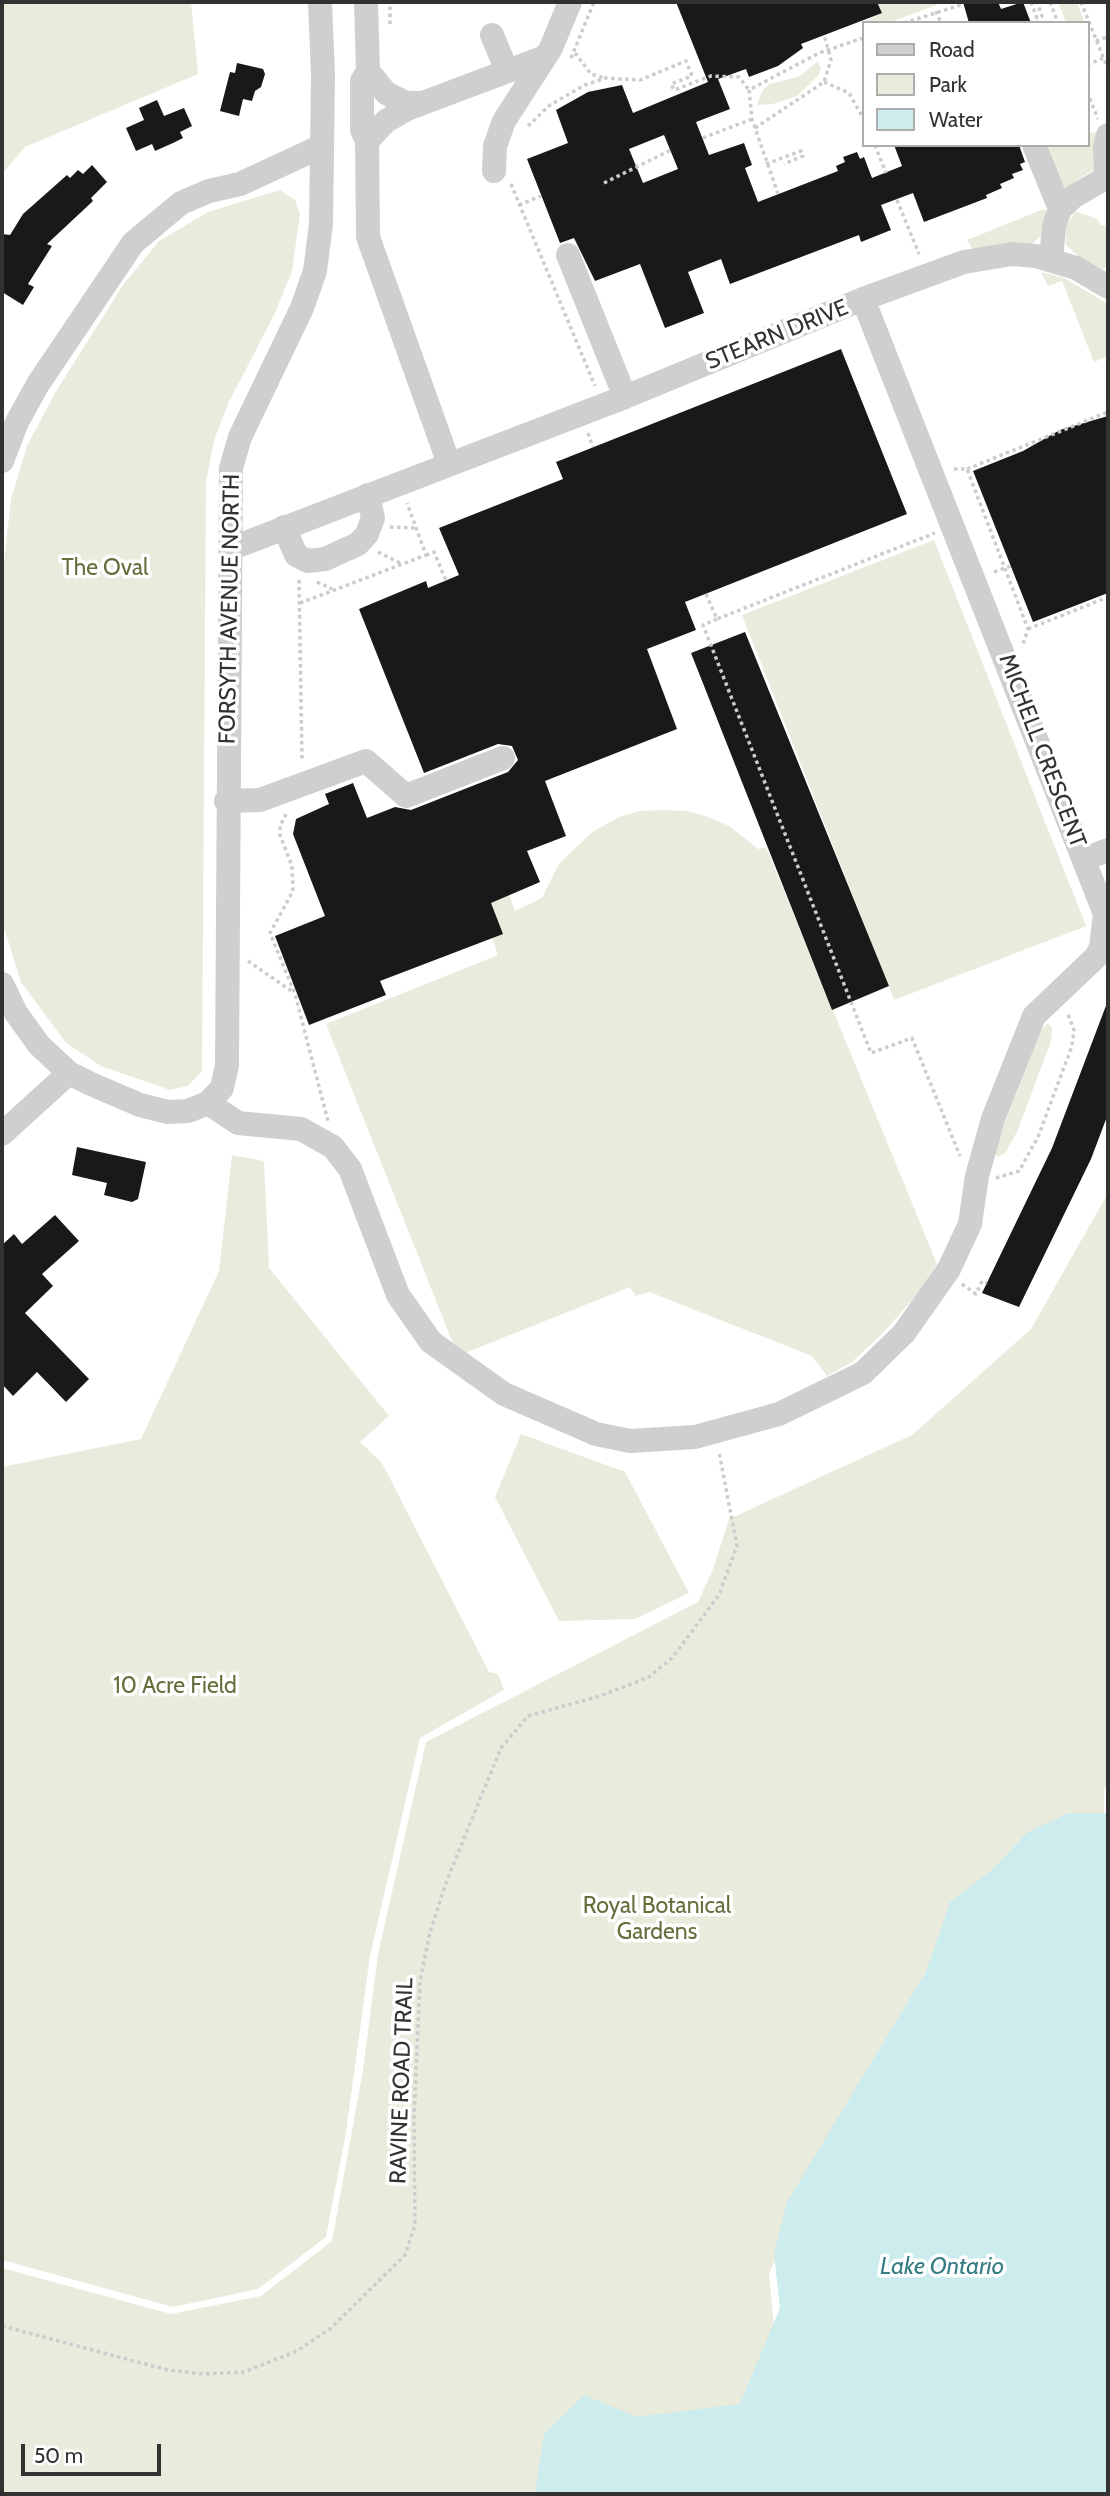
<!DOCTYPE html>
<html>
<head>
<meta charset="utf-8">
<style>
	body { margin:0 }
	#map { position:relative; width:1110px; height:2496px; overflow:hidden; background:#fff; font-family:Cabin,sans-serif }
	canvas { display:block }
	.frame { position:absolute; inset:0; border:4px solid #323232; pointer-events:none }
	.legend { position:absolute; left:862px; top:21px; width:228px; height:126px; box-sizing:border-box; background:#fff; border:2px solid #adadad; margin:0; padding:9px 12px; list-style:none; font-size:21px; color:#323232 }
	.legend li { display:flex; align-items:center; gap:14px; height:35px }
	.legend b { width:35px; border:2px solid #adadad }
	.scale { position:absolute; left:21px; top:2444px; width:140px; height:32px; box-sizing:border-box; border:4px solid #323232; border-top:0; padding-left:9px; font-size:21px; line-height:24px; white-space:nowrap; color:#323232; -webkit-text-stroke:5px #fff; paint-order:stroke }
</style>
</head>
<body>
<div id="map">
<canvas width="1110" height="2496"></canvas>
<div class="frame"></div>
<ul class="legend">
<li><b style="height:9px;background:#cfcfcf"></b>Road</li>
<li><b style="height:19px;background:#e9ebdd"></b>Park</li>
<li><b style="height:19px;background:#ccecee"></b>Water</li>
</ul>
<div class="scale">50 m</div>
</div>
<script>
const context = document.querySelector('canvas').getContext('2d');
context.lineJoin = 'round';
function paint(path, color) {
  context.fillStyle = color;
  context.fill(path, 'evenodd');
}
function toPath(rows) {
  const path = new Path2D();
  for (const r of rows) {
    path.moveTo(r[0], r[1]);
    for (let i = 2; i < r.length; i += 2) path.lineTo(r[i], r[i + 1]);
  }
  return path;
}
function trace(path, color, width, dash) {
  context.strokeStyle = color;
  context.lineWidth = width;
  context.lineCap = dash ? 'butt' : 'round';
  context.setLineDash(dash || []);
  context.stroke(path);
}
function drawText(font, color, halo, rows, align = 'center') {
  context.font = font + ' Cabin,sans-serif';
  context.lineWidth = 7;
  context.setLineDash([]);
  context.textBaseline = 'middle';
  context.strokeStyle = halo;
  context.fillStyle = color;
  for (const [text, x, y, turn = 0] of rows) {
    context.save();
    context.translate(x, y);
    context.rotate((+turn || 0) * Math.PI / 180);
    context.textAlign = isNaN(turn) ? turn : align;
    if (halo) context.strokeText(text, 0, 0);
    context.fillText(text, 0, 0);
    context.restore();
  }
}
const green = toPath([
	[2,2,191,2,198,74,25,147,2,174],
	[877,2,944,2,888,23,863,23,881,13],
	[1058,2,1077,2,1085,23,1066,23],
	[818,61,821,69,818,76,797,96,773,104,757,105,762,91,770,84,800,76],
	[1096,132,1098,139,1094,169,1061,191,1040,145,1087,145,1087,134],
	[280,190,295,200,300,214,292,271,275,313,229,402,214,440,206,482,202,1071,188,1086,170,1090,101,1066,66,1043,21,982,4,928,4,562,11,499,27,446,55,393,123,285,159,241,208,212],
	[1044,209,1048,212,1045,232,1032,244,973,250,967,240],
	[1075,211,1097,219,1101,225,1108,225,1108,263,1103,270,1079,257,1066,245,1065,229],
	[1041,272,1064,278,1108,304,1108,356,1094,362,1062,281,1048,286],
	[934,540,1086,926,894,1000,742,615],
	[664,810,687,811,708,817,729,826,758,849,766,847,937,1264,919,1292,882,1334,852,1362,827,1376,812,1356,649,1292,636,1296,630,1287,465,1353,452,1341,326,1024,498,955,492,938,486,890,505,883,515,911,542,898,558,865,591,833,619,817,639,811],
	[1048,1023,1052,1028,1051,1041,1017,1132,1005,1153,998,1157,994,1152,1041,1030],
	[232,1155,264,1161,269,1268,389,1416,360,1442,382,1463,489,1672,498,1674,504,1690,420,1738,370,1956,346,2132,326,2237,258,2289,173,2307,2,2260,2,1467,141,1439,219,1271],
	[1108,1193,1108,1785,1104,1789,1104,1832,789,2228,769,2274,774,2327,735,2424,560,2494,2,2494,2,2268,171,2314,261,2296,332,2241,363,2070,378,1954,426,1742,698,1602,713,1569,729,1519,912,1435,1031,1329],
	[521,1434,625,1472,689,1593,635,1619,559,1621,495,1497]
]);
const water = toPath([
	[1069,1813,1108,1813,1108,2494,535,2494,544,2434,584,2395,637,2417,740,2404,780,2308,774,2254,787,2202,926,1972,950,1902,992,1870,1028,1832]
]);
const building = toPath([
	[676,2,877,2,882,13,801,44,803,48,778,66,749,77,746,69,718,79,730,109,696,122,709,155,744,143,752,165,745,168,758,202,838,171,836,166,845,162,843,157,857,152,860,159,864,157,872,178,902,166,894,145,1019,145,1025,162,1020,164,1023,170,1012,174,1014,178,1000,184,1002,188,986,195,987,198,924,222,913,193,881,205,891,230,861,242,859,235,730,284,721,259,688,272,704,313,665,328,640,264,595,281,574,238,560,243,527,159,568,143,556,110,588,92,622,85,633,113,708,82],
	[664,135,678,169,643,183,629,149],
	[963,2,998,2,1001,9,1023,2,1031,23,969,23],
	[237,63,263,69,265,74,261,87,255,91,252,101,243,99,239,116,220,111,230,72,235,73],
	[157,100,164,116,184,108,192,126,180,132,183,138,173,143,155,151,152,144,136,151,126,128,144,120,139,108],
	[92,165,107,182,91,198,93,201,47,244,52,246,28,284,34,287,23,305,2,292,2,234,10,235,23,214,67,175,70,178,78,170,83,174],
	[841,349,907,514,685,602,696,630,647,649,677,729,545,781,566,836,527,851,540,882,491,903,503,934,380,981,386,995,309,1025,275,936,325,916,293,834,296,819,329,804,325,794,353,783,367,818,395,807,411,810,508,772,518,760,512,746,498,744,424,773,359,609,426,581,428,588,459,575,439,528,563,479,556,462],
	[1108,416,1108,593,1033,622,973,471,1023,451,1060,430],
	[745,632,889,986,832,1010,691,653],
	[1107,1003,1108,1114,1091,1159,1019,1307,982,1293,1052,1148],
	[77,1147,146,1162,138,1199,132,1202,104,1195,107,1183,72,1175],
	[55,1215,79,1241,42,1274,53,1286,25,1313,89,1379,66,1402,37,1372,13,1396,2,1384,2,1245,14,1234,22,1244]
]);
const path = toPath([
	[999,2,1000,2],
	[1031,2,1037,18,1042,16,1037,2],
	[1050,2,1058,23],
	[1081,2,1108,69],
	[936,11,941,23],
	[904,23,964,4],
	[390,24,390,2],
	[1096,41,1107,37],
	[575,53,591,74,604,78],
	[571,58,594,2],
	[1087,65,1103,58],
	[824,82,849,93,863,118],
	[1087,92,1098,119],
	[528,126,550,105,585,85,606,78,640,80,686,61,692,76,671,84,674,90,711,76,739,77,749,90],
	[755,128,824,82,831,60,824,35],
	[703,138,752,119],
	[875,145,886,173],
	[766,164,801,151,803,156,784,164],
	[604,183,671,150],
	[511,184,595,386],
	[778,194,752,119,749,90,819,53,863,38],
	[897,200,919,254],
	[519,205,541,196],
	[588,433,593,447],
	[954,469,967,469,1028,629,1022,647],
	[967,469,1108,412],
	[390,527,416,528],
	[378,552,402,564],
	[426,555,434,552,446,581],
	[994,572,1011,566],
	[299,580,302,761],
	[317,582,332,589],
	[706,594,717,619,935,533],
	[300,603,426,555,407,503],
	[717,619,703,625,871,1053,912,1038,960,1156],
	[1028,629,1108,597],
	[286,814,280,826,280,835,292,866,293,891,270,933,295,994,328,1121],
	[248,961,293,992],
	[996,1178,1019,1171,1038,1137,1072,1046,1074,1030,1067,1012],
	[962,1284,976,1294,982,1281,987,1283],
	[2,2326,168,2370,203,2374,244,2372,297,2351,331,2328,405,2255,415,2225,414,2117,420,1981,430,1932,447,1880,501,1748,528,1716,600,1696,649,1677,672,1658,719,1595,737,1546,719,1452]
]);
const minor = toPath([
	[366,2,368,71,362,81,362,130,367,141,368,237,449,464],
	[492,35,507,71],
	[368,71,386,93,406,103,422,103],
	[367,141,386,121,407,109,545,57],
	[1034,145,1060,209],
	[494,171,495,146,504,121,551,48,570,2],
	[568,255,625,397],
	[1051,260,1054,226,1060,209,1073,197,1102,180,1106,173,1105,147,1108,135],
	[2,461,17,422,38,384,133,243,181,203,209,191,240,184,322,146],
	[284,527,296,555,308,561,325,559,358,544,367,534,373,518,368,495],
	[230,549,625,397,863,299,964,262,1012,254,1036,256,1076,268,1108,287],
	[226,801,260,800,366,761,406,796,503,758],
	[1084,859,1108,850],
	[2,984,16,1013,39,1045,69,1073,91,1084,140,1105,168,1112,188,1111,208,1103,222,1088,227,1065,231,468,240,437,302,308,315,271,321,224,323,75,320,2],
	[208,1103,238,1123,301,1129,333,1147,350,1169,398,1295,431,1342,504,1394,596,1434,630,1441,695,1437,779,1414,863,1373,904,1333,949,1269,970,1224,977,1176,993,1119,1034,1016,1096,957,1101,947,1105,914,863,299],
	[2,1134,69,1073]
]);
const streetNames = [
	["STEARN DRIVE",777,335,-22],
	["FORSYTH AVENUE NORTH",230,609,-89],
	["MICHELL CRESCENT",1042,751,69],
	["RAVINE ROAD TRAIL",402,2081,-88]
];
const parkNames = [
	["The Oval",105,568],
	["10 Acre Field",175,1686],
	["Royal Botanical",657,1906],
	["Gardens",657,1932]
];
const waterNames = [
	["Lake Ontario",942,2267]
];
paint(green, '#e9ebdd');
paint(water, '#ccecee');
paint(building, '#191919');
trace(path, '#ccc', 3.5, [3.5, 3.5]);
trace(minor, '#cfcfcf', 24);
drawText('23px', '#323232', '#fff', streetNames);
drawText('23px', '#656f3d', '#fff', parkNames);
drawText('italic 24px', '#367e83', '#fff', waterNames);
</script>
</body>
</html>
